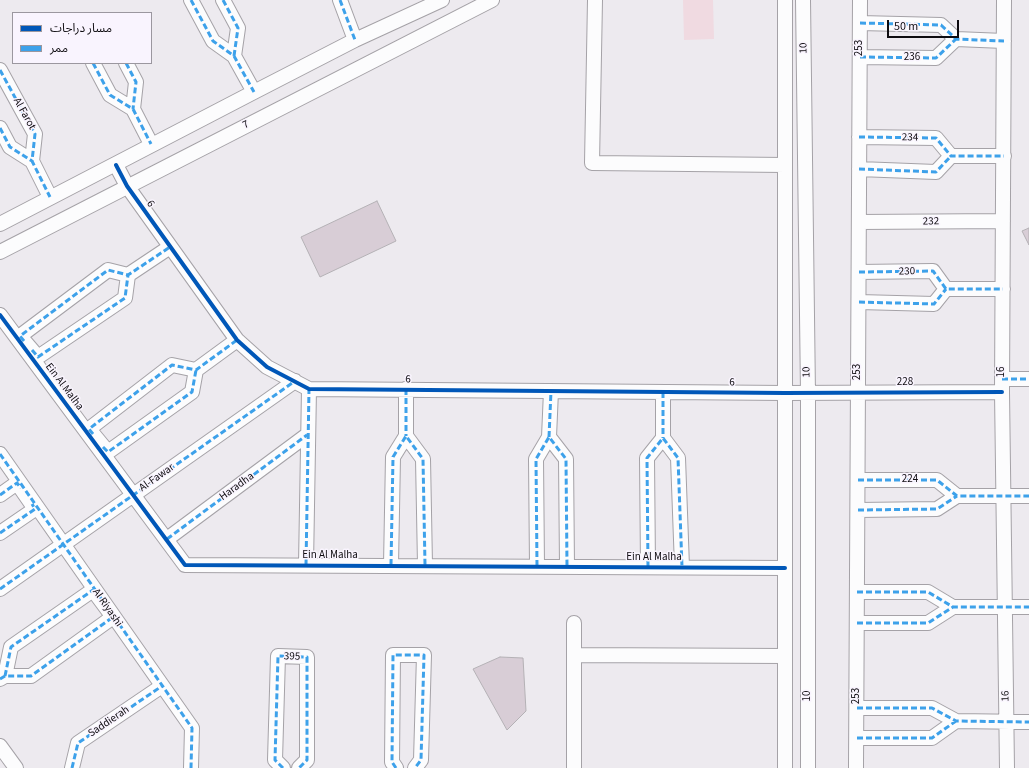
<!DOCTYPE html>
<html>
<head>
<meta charset="utf-8">
<style>
	body { margin:0 }
	#map { position:relative; width:1029px; height:768px; overflow:hidden; background:#edeaef; font-family:"Source Sans 3","Noto Sans Arabic",sans-serif }
	canvas { display:block }
	.legend { position:absolute; left:12px; top:12px; width:140px; height:52px; box-sizing:border-box; background:#f9f4fe; border:1px solid #9b979f; margin:0; padding:5px 7px; list-style:none; font-size:12px; color:#0e0c10 }
	.legend li { display:flex; align-items:center; gap:8px; height:20px }
	.legend b { width:20px; border:1px solid #9b979f }
	.scale { position:absolute; left:887px; top:20px; width:72px; height:18px; box-sizing:border-box; border:2px solid #0e0c10; border-top:0; padding-left:5px; font-size:12px; line-height:14px; white-space:nowrap; color:#0e0c10; -webkit-text-stroke:3px #f9f4fe; paint-order:stroke }
</style>
</head>
<body>
<div id="map">
<canvas width="1029" height="768"></canvas>
<ul class="legend">
<li><b style="height:5px;background:#0057b8"></b>مسار دراجات</li>
<li><b style="height:5px;background:#3da1ea"></b>ممر</li>
</ul>
<div class="scale">50 m</div>
</div>
<script>
const context = document.querySelector('canvas').getContext('2d');
context.lineJoin = 'round';
function paint(path, color) {
  context.fillStyle = color;
  context.fill(path, 'evenodd');
}
function toPath(rows) {
  const path = new Path2D();
  for (const r of rows) {
    path.moveTo(r[0], r[1]);
    for (let i = 2; i < r.length; i += 2) path.lineTo(r[i], r[i + 1]);
  }
  return path;
}
function trace(path, color, width, dash) {
  context.strokeStyle = color;
  context.lineWidth = width;
  context.lineCap = dash ? 'butt' : 'round';
  context.setLineDash(dash || []);
  context.stroke(path);
}
function drawText(font, color, halo, rows, align = 'center') {
  context.font = font + ' "Source Sans 3",sans-serif';
  context.lineWidth = 3;
  context.setLineDash([]);
  context.textBaseline = 'middle';
  context.strokeStyle = halo;
  context.fillStyle = color;
  for (const [text, x, y, turn = 0] of rows) {
    context.save();
    context.translate(x, y);
    context.rotate((+turn || 0) * Math.PI / 180);
    context.textAlign = isNaN(turn) ? turn : align;
    if (halo) context.strokeText(text, 0, 0);
    context.fillText(text, 0, 0);
    context.restore();
  }
}
const green = toPath([
	[683,0,713,0,714,39,684,40]
]);
const building = toPath([
	[377,201,396,241,320,277,301,237,377,201],
	[1029,228,1029,245,1022,231,1029,228],
	[500,657,523,658,526,711,507,730,473,669,500,657]
]);
const minor = toPath([
	[191,0,213,41,234,56,254,92],
	[223,0,238,28,234,56],
	[340,0,355,40],
	[595,0,592,163,785,165],
	[785,0,785,768],
	[803,0,808,393,808,768],
	[1004,0,1002,392,1007,768],
	[860,23,941,25,956,39,1004,41],
	[860,57,936,58,956,39],
	[93,63,110,95,133,109,151,144],
	[126,63,136,82,133,109],
	[0,70,35,134,32,161,50,197],
	[0,128,10,147,32,161],
	[859,137,936,138,951,156,1004,156],
	[116,165,127,186,237,340,267,367,309,389,785,393,1002,392],
	[859,169,936,172,951,156],
	[859,222,1003,221],
	[0,224,254,92,355,40,442,0],
	[0,252,492,0],
	[859,272,933,271,946,289,1003,289],
	[128,275,125,298,38,357,20,336,108,270,128,275,170,247],
	[859,302,934,304,946,289],
	[0,315,185,565,785,568],
	[196,370,192,392,108,452,89,429,172,365,196,370,237,340],
	[1002,379,1029,379],
	[406,389,406,436],
	[663,392,663,438],
	[549,437,551,391],
	[0,454,192,728,191,768],
	[858,480,937,480,957,496,1029,496],
	[0,495,17,483,35,509,0,533],
	[858,510,937,509,957,496],
	[167,539,307,435],
	[306,565,309,389],
	[391,565,393,457,406,436,423,459,425,565],
	[537,566,536,459,549,437,566,459,567,566],
	[648,567,647,458,663,438,678,458,682,567],
	[0,589,295,381],
	[857,592,928,592,953,607,1029,607],
	[574,623,574,768],
	[857,623,928,623,953,607],
	[574,655,785,656],
	[0,679,5,676,31,676,113,617,93,590,11,647,5,676],
	[857,708,932,708,956,721,1029,722],
	[857,738,932,738,956,721],
	[0,746,16,768],
	[72,768,78,743,162,686],
	[283,768,275,760,278,656,307,657,307,760,299,768],
	[396,768,392,762,393,655,424,655,421,760,415,768],
	[856,768,860,0]
]);
const quiet = toPath([
	[191,0,213,41,234,56,254,92],
	[223,0,238,28,234,56],
	[340,0,355,40],
	[860,23,941,25,956,39,1004,41],
	[860,57,936,58,956,39],
	[93,63,110,95,133,109,151,144],
	[126,63,136,82,133,109],
	[0,70,35,134,32,161,50,197],
	[0,128,10,147,32,161],
	[859,137,936,138,951,156,1004,156],
	[859,169,936,172,951,156],
	[859,272,933,271,946,289,1003,289],
	[859,302,934,304,946,289],
	[24,341,20,336,108,270,128,275,170,247],
	[32,350,38,357,125,298,128,275],
	[1002,379,1029,379],
	[406,389,406,436],
	[663,392,663,438],
	[93,434,89,429,172,365,196,370,237,340],
	[549,437,551,391],
	[103,447,108,452,192,392,196,370],
	[0,454,192,728,191,768],
	[858,480,937,480,957,496,1029,496],
	[0,495,17,483,21,488],
	[858,510,937,509,957,496],
	[0,533,35,509,32,504],
	[167,539,307,435],
	[306,565,309,389],
	[391,565,393,457,406,436,423,459,425,565],
	[537,566,536,459,549,437,566,459,567,566],
	[648,567,647,458,663,438,678,458,682,567],
	[0,589,295,381],
	[857,592,928,592,953,607,1029,607],
	[857,623,928,623,953,607],
	[5,676,11,647,93,590,96,593],
	[0,679,5,676,31,676,113,617,110,613],
	[857,708,932,708,956,721,1029,722],
	[857,738,932,738,956,721],
	[72,768,78,743,162,686],
	[283,768,275,760,278,656,307,657,307,760,299,768],
	[396,768,392,762,393,655,424,655,421,760,415,768]
]);
const cycleway = toPath([
	[116,165,127,186,237,340,267,367,309,389,785,393,1002,392],
	[0,315,185,565,785,568]
]);
const streetNames = [
	["10",804,48,-91],
	["253",860,48,-90],
	["236",912,58],
	["Al Farot",24,114,61],
	["7",246,125,-27],
	["234",910,138,1],
	["6",150,204,54],
	["232",931,222,-1],
	["230",907,272,-1],
	["10",807,372,-91],
	["253",858,372,-90],
	["16",1002,372,-90],
	["6",408,380,1],
	["6",732,383,1],
	["228",905,383],
	["Ein Al Malha",64,387,53],
	["Al-Fawar",157,478,-35],
	["224",910,480],
	["Haradha",237,487,-36],
	["Ein Al Malha",330,556],
	["Ein Al Malha",654,558],
	["Al Riyashi",107,608,55],
	["395",292,657,1],
	["10",808,696,-90],
	["253",857,696,-90],
	["16",1006,696,-91],
	["Saddierah",109,722,-34]
];
paint(green, '#f0dae1');
paint(building, '#d8cdd6');
trace(building, '#b4b1b5', 1);
trace(minor, '#a5a2a7', 16);
trace(minor, '#fcfcfd', 14);
trace(quiet, '#3da1ea', 3, [6, 3]);
trace(cycleway, '#0057b8', 4);
drawText('11px', '#0e0c10', '#f9f4fe', streetNames);
</script>
</body>
</html>
